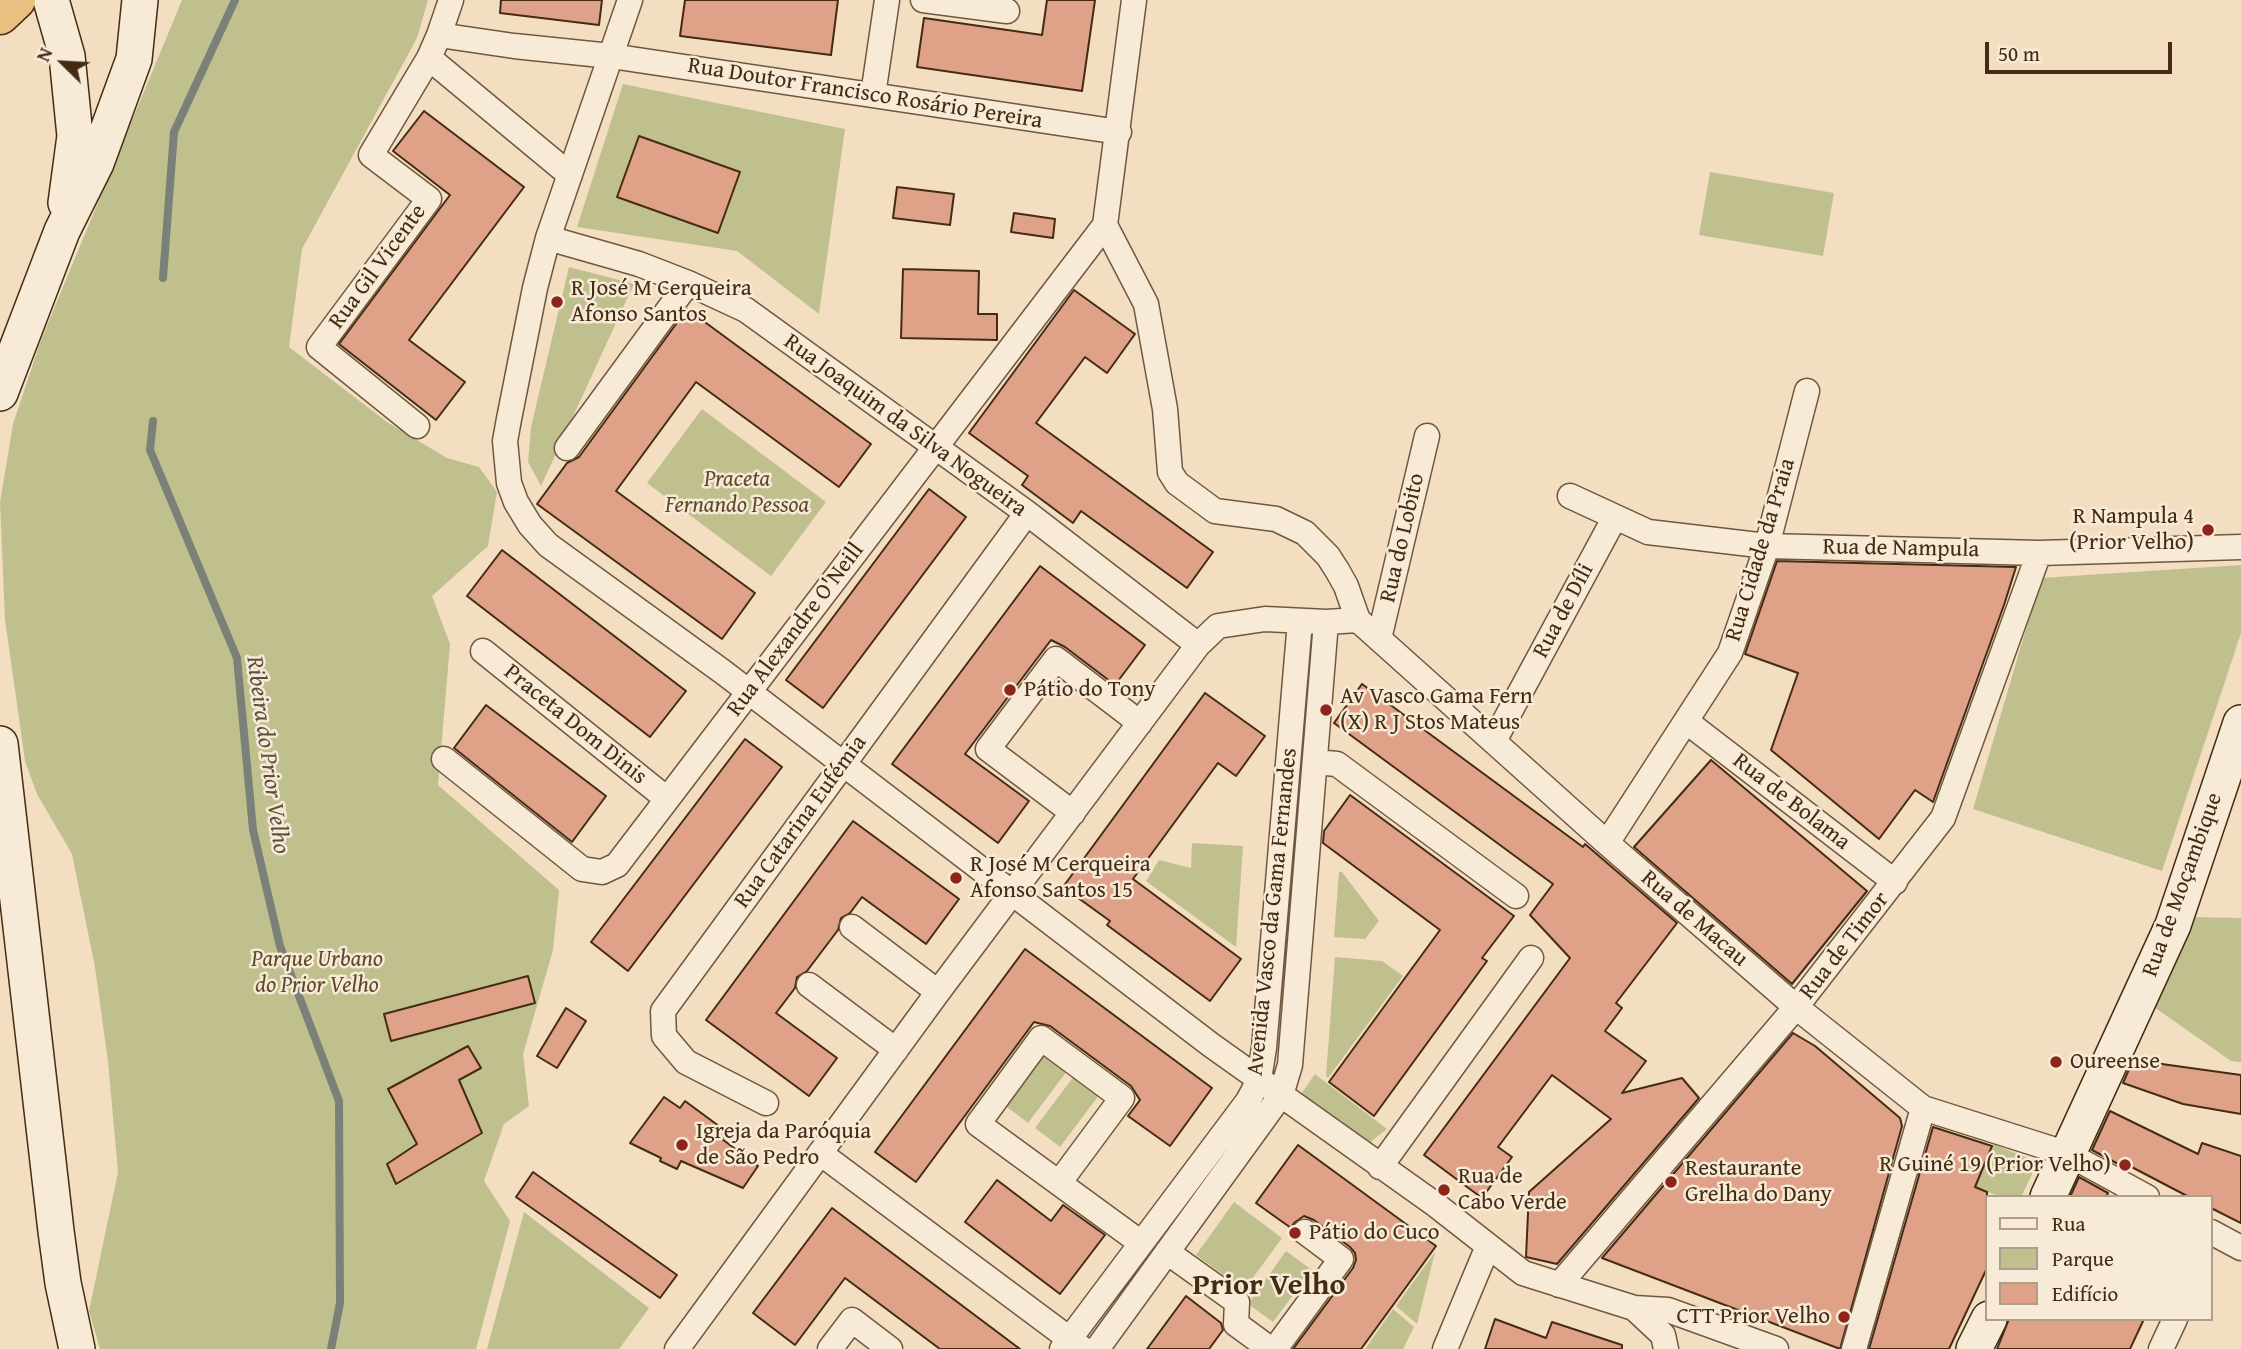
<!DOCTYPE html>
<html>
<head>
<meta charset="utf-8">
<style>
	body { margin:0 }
	#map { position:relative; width:2241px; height:1349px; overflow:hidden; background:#f3dec2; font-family:"Gentium Book Plus",serif }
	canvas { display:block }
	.legend { position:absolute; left:1985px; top:1195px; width:228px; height:126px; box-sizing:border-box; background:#f7ead7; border:2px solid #af9e89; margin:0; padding:9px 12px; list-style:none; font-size:21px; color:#442c13 }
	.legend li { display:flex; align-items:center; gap:14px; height:35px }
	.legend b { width:35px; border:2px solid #af9e89 }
	.north { position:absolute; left:28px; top:28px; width:70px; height:70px; -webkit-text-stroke:5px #f7ead7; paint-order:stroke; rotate:294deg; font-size:19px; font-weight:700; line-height:28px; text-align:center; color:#442c13 }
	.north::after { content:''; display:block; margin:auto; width:24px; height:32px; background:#442c13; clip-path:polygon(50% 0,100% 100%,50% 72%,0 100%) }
	.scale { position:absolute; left:1985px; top:42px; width:187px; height:32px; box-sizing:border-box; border:4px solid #442c13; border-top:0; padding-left:9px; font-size:21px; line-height:24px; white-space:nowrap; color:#442c13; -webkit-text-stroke:5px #f7ead7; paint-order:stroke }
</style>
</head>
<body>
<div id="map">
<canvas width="2241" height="1349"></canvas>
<ul class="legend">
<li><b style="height:9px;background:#f7ead7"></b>Rua</li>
<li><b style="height:19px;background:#c0c08f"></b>Parque</li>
<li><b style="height:19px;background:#e0a189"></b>Edifício</li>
</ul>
<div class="north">N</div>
<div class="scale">50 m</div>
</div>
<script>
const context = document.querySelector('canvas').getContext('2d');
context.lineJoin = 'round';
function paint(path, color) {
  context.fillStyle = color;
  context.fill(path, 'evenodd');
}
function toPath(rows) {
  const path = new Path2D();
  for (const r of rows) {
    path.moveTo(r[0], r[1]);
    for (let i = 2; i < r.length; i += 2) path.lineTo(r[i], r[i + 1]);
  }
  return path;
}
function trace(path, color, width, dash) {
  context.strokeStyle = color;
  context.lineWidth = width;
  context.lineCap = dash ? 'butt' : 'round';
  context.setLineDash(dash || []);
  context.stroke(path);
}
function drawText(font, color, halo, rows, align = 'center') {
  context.font = font + ' "Gentium Book Plus",serif';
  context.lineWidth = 5;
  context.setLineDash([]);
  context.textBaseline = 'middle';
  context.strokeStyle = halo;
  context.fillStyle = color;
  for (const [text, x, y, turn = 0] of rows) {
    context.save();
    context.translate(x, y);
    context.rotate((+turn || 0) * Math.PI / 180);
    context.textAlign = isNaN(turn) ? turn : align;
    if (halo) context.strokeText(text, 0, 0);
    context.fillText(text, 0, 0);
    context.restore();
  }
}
const green = toPath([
	[182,0,428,0,417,38,302,249,289,347,387,422,447,458,479,467,497,492,488,546,432,596,450,644,438,785,559,890,553,950,523,1054,529,1106,504,1124,484,1181,510,1221,476,1349,100,1349,89,1311,118,1172,108,1062,95,967,72,854,37,794,25,761,5,620,0,502,13,424,41,340],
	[623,84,845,129,819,314,737,251,577,227],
	[1710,172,1834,193,1823,256,1699,235],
	[569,267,634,284,541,486,528,462,531,427],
	[702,409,826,502,771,576,647,483],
	[2241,565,2241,633,2162,871,1973,809,2041,578],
	[1192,843,1243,846,1236,947,1146,881,1159,860,1191,868],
	[1339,872,1342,872,1379,921,1365,939,1334,937],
	[2193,917,2241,918,2241,1062,2231,1061,2154,1007],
	[1335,957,1382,961,1403,976,1328,1078,1326,1076],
	[1042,1052,1067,1071,1028,1123,1003,1104],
	[1315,1074,1387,1129,1368,1144,1297,1100],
	[1074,1076,1099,1095,1060,1147,1035,1128],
	[1993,1144,2038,1162,2021,1197,2001,1197,1975,1187],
	[1234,1202,1282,1238,1244,1290,1196,1255],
	[524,1212,649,1308,619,1349,487,1349],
	[1286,1251,1312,1270,1273,1322,1248,1304],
	[1435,1252,1417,1324,1396,1306],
	[1393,1309,1414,1327,1403,1349,1365,1349]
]);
const stream = toPath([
	[163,278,174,132,235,0],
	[153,421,150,450,237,658,253,830,280,946,339,1101,340,1303,331,1349]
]);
const building = toPath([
	[501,0,602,0,599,25,500,13,501,0],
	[685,0,838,0,831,55,680,36,685,0],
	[1047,0,1095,0,1082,91,917,67,924,18,1042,35,1047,0],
	[424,111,524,187,409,340,465,382,436,420,339,344,450,195,393,151,424,111],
	[639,136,740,172,718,233,617,197,639,136],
	[897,187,954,194,950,225,893,218,897,187],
	[1014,213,1055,219,1053,238,1011,232,1014,213],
	[903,269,979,271,978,314,997,314,997,340,901,338,903,269],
	[1074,290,1135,334,1107,373,1085,357,1036,423,1213,552,1187,588,1081,511,1073,523,1022,485,1028,476,969,433,1074,290],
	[687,309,871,444,839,487,696,382,616,491,755,593,722,639,537,504,567,463,579,457,687,309],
	[929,489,966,517,823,708,786,680,929,489],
	[502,550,686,691,650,737,467,596,502,550],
	[1777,561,2016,567,2004,605,1933,802,1915,790,1879,839,1771,750,1798,673,1745,654,1777,561],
	[1040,566,1145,645,1115,685,1065,647,1051,640,965,754,1029,801,998,843,892,764,1040,566],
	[1362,684,1583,847,1585,844,1677,923,1616,1003,1622,1008,1605,1031,1646,1061,1622,1093,1682,1078,1699,1098,1557,1264,1526,1257,1529,1192,1611,1119,1552,1075,1498,1147,1512,1157,1482,1198,1424,1155,1570,958,1530,915,1553,884,1334,723,1362,684],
	[1205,693,1265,736,1236,776,1218,763,1133,879,1241,959,1210,1001,1107,925,1110,921,1063,887,1205,693],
	[486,705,606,796,572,842,454,748,486,705],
	[745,739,782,767,628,971,591,942,745,739],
	[1711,760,1867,891,1792,984,1634,847,1711,760],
	[1350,795,1514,916,1482,958,1487,961,1374,1116,1329,1082,1440,930,1323,843,1324,831,1350,795],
	[853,821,959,899,926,944,862,897,850,913,841,918,838,930,807,971,797,977,795,988,776,1013,837,1058,809,1096,706,1020,853,821],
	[1025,949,1212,1088,1170,1146,1128,1116,1140,1100,1131,1086,1050,1026,1034,1022,916,1182,875,1152,1025,949],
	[528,976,535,1003,391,1041,384,1014,528,976],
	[566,1008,586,1021,557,1068,537,1056,566,1008],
	[1793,1033,1815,1046,1900,1118,1902,1126,1840,1349,1602,1258,1793,1033],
	[468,1046,481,1068,459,1080,482,1133,396,1184,387,1164,417,1144,388,1089,468,1046],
	[2133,1060,2241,1075,2241,1114,2183,1104,2123,1083,2133,1060],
	[664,1097,680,1108,685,1101,727,1132,722,1139,758,1166,743,1188,681,1161,677,1169,660,1161,661,1158,630,1143,664,1097],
	[2110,1111,2198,1154,2202,1143,2241,1156,2241,1223,2211,1208,2211,1197,2189,1197,2124,1163,2122,1166,2092,1150,2110,1111],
	[1933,1127,1992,1146,1975,1187,1987,1192,1987,1268,1949,1349,1869,1349,1933,1127],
	[1298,1145,1436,1246,1361,1349,1293,1349,1353,1268,1356,1260,1355,1253,1350,1247,1314,1220,1304,1216,1294,1223,1291,1228,1256,1203,1298,1145],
	[533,1172,677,1275,660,1298,516,1197,533,1172],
	[2079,1177,2108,1193,2106,1197,2070,1197,2079,1177],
	[997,1180,1051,1221,1063,1205,1105,1235,1060,1294,965,1222,997,1180],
	[832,1208,1020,1349,940,1349,845,1278,795,1345,753,1313,832,1208],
	[1186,1296,1221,1323,1223,1330,1209,1349,1147,1349,1186,1296],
	[1495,1319,1546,1338,1552,1322,1622,1345,1622,1349,1485,1349,1495,1319],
	[2009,1319,2144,1319,2130,1349,1997,1349,2009,1319]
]);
const street = toPath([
	[630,0,548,238,535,288,509,419,505,441,509,483,516,502,530,525,548,545,723,672,1211,1045,1436,1205,1523,1273,1634,1308,1668,1310,1776,1349],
	[923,0,1007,11],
	[439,35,451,0],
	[873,95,887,0],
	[570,175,429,58,439,35,514,46,611,56,1119,132],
	[1105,225,1146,304,1165,409,1170,472,1177,483,1215,511,1276,519,1305,533,1328,556,1337,570,1346,586,1358,620,1607,843,1796,1007,1923,1108,2068,1154,2147,1197],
	[548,238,639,264,688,283,746,310,1027,513,1198,645],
	[417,426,319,347,429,199,371,155,429,58],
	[567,448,688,283],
	[1570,496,1648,532,1767,546,2039,553,2241,547],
	[1379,639,1427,436],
	[483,651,667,799],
	[1687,722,1895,882],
	[1494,741,1615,517],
	[444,759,582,869,602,872,617,865,1105,225,1134,0],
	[1315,762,1337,764,1516,896],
	[1073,813,988,749,1056,659,1140,723],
	[1607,843,1730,653,1767,546,1807,391],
	[852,927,938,992],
	[809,985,896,1050],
	[766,1103,686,1062,664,1036,663,1011,1027,513],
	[820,1153,1083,1349],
	[1380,1167,1531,958],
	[1059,1183,1122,1098,1041,1038,978,1124,1141,1243],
	[2211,1232,2241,1248],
	[1167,1252,1237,1302,1236,1324,1270,1349],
	[1559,1285,1796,1007,1943,818,2039,553],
	[1634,1308,1663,1335,1666,1349],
	[677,1349,938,992,1198,645,1218,626,1265,619,1326,622,1358,620],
	[830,1349,852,1320,890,1349],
	[1062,1349,1248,1101,1259,1080,1264,1048,1300,621],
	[1097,1349,1281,1095,1290,1065,1326,622],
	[1275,1349,1341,1259,1305,1232],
	[1445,1349,1488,1246],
	[1854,1349,1923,1108],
	[2161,1349,2175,1319]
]);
const secondary = toPath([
	[51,0,67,56,75,136,66,203],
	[0,393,62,231,96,163,134,59,140,0],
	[0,744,56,1231,63,1283,77,1349],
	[2048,1197,2173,925,2241,723],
	[1974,1349,1989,1319]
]);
const highway = toPath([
	[0,15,16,0]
]);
const markers = [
	[557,302,7,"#8f2418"],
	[2208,530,7,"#8f2418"],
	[1010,690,7,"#8f2418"],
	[1326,710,7,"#8f2418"],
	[956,878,7,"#8f2418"],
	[2056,1062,7,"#8f2418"],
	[682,1145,7,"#8f2418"],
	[2125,1165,7,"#8f2418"],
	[1671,1182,7,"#8f2418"],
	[1444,1190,7,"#8f2418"],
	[1295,1233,7,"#8f2418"],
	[1844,1317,7,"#8f2418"]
];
const streetNames = [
	["Rua Doutor Francisco Rosário Pereira",865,94,9],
	["Rua Gil Vicente",378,267,-54],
	["Rua Joaquim da Silva Nogueira",905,426,36],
	["Rua do Lobito",1403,538,-77],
	["Rua de Nampula",1901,549,1],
	["Rua Cidade da Praia",1761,550,-73],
	["Rua de Díli",1564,611,-62],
	["Rua Alexandre O'Neill",796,630,-53],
	["Praceta Dom Dinis",575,725,39],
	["Rua de Bolama",1791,802,38],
	["Rua Catarina Eufémia",801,822,-54],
	["Rua de Moçambique",2183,885,-70],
	["Avenida Vasco da Gama Fernandes",1273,912,-84],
	["Rua de Macau",1694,919,41],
	["Rua de Timor",1845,946,-52]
];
const poiNames = [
	["R José M Cerqueira",571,289],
	["Afonso Santos",571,315],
	["R Nampula 4",2194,517,"right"],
	["(Prior Velho)",2194,543,"right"],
	["Pátio do Tony",1024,690],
	["Av Vasco Gama Fern",1340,697],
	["(X) R J Stos Mateus",1340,723],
	["R José M Cerqueira",970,865],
	["Afonso Santos 15",970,891],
	["Oureense",2070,1062],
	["Igreja da Paróquia",696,1132],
	["de São Pedro",696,1158],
	["R Guiné 19 (Prior Velho)",2111,1165,"right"],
	["Restaurante",1685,1169],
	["Grelha do Dany",1685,1195],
	["Rua de",1458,1177],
	["Cabo Verde",1458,1203],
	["Pátio do Cuco",1309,1233],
	["CTT Prior Velho",1830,1317,"right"]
];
const parkNames = [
	["Praceta",737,480],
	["Fernando Pessoa",737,506],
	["Parque Urbano",317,960],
	["do Prior Velho",317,986]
];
const waterNames = [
	["Ribeira do Prior Velho",267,755,82]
];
const districtNames = [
	["Prior Velho",1269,1286]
];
paint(green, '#c0c08f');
trace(stream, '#7b8179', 8);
paint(building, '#e0a189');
trace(building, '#442c13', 2);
trace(street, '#70583f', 27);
trace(secondary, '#442c13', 38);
trace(highway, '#442c13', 41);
trace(street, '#f7ead7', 24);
trace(secondary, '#f7ead7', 35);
trace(highway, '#eabf81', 38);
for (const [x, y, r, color] of markers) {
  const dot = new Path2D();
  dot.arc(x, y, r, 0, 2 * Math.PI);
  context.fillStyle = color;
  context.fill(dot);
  trace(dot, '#f7ead7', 2.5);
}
drawText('23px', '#442c13', '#f7ead7', streetNames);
drawText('23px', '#442c13', '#f7ead7', poiNames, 'left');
drawText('italic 23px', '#5d4a2c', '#f7ead7', parkNames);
drawText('italic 24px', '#5b503e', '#f7ead7', waterNames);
drawText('bold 30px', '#442c13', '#f7ead7', districtNames);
</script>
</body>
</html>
